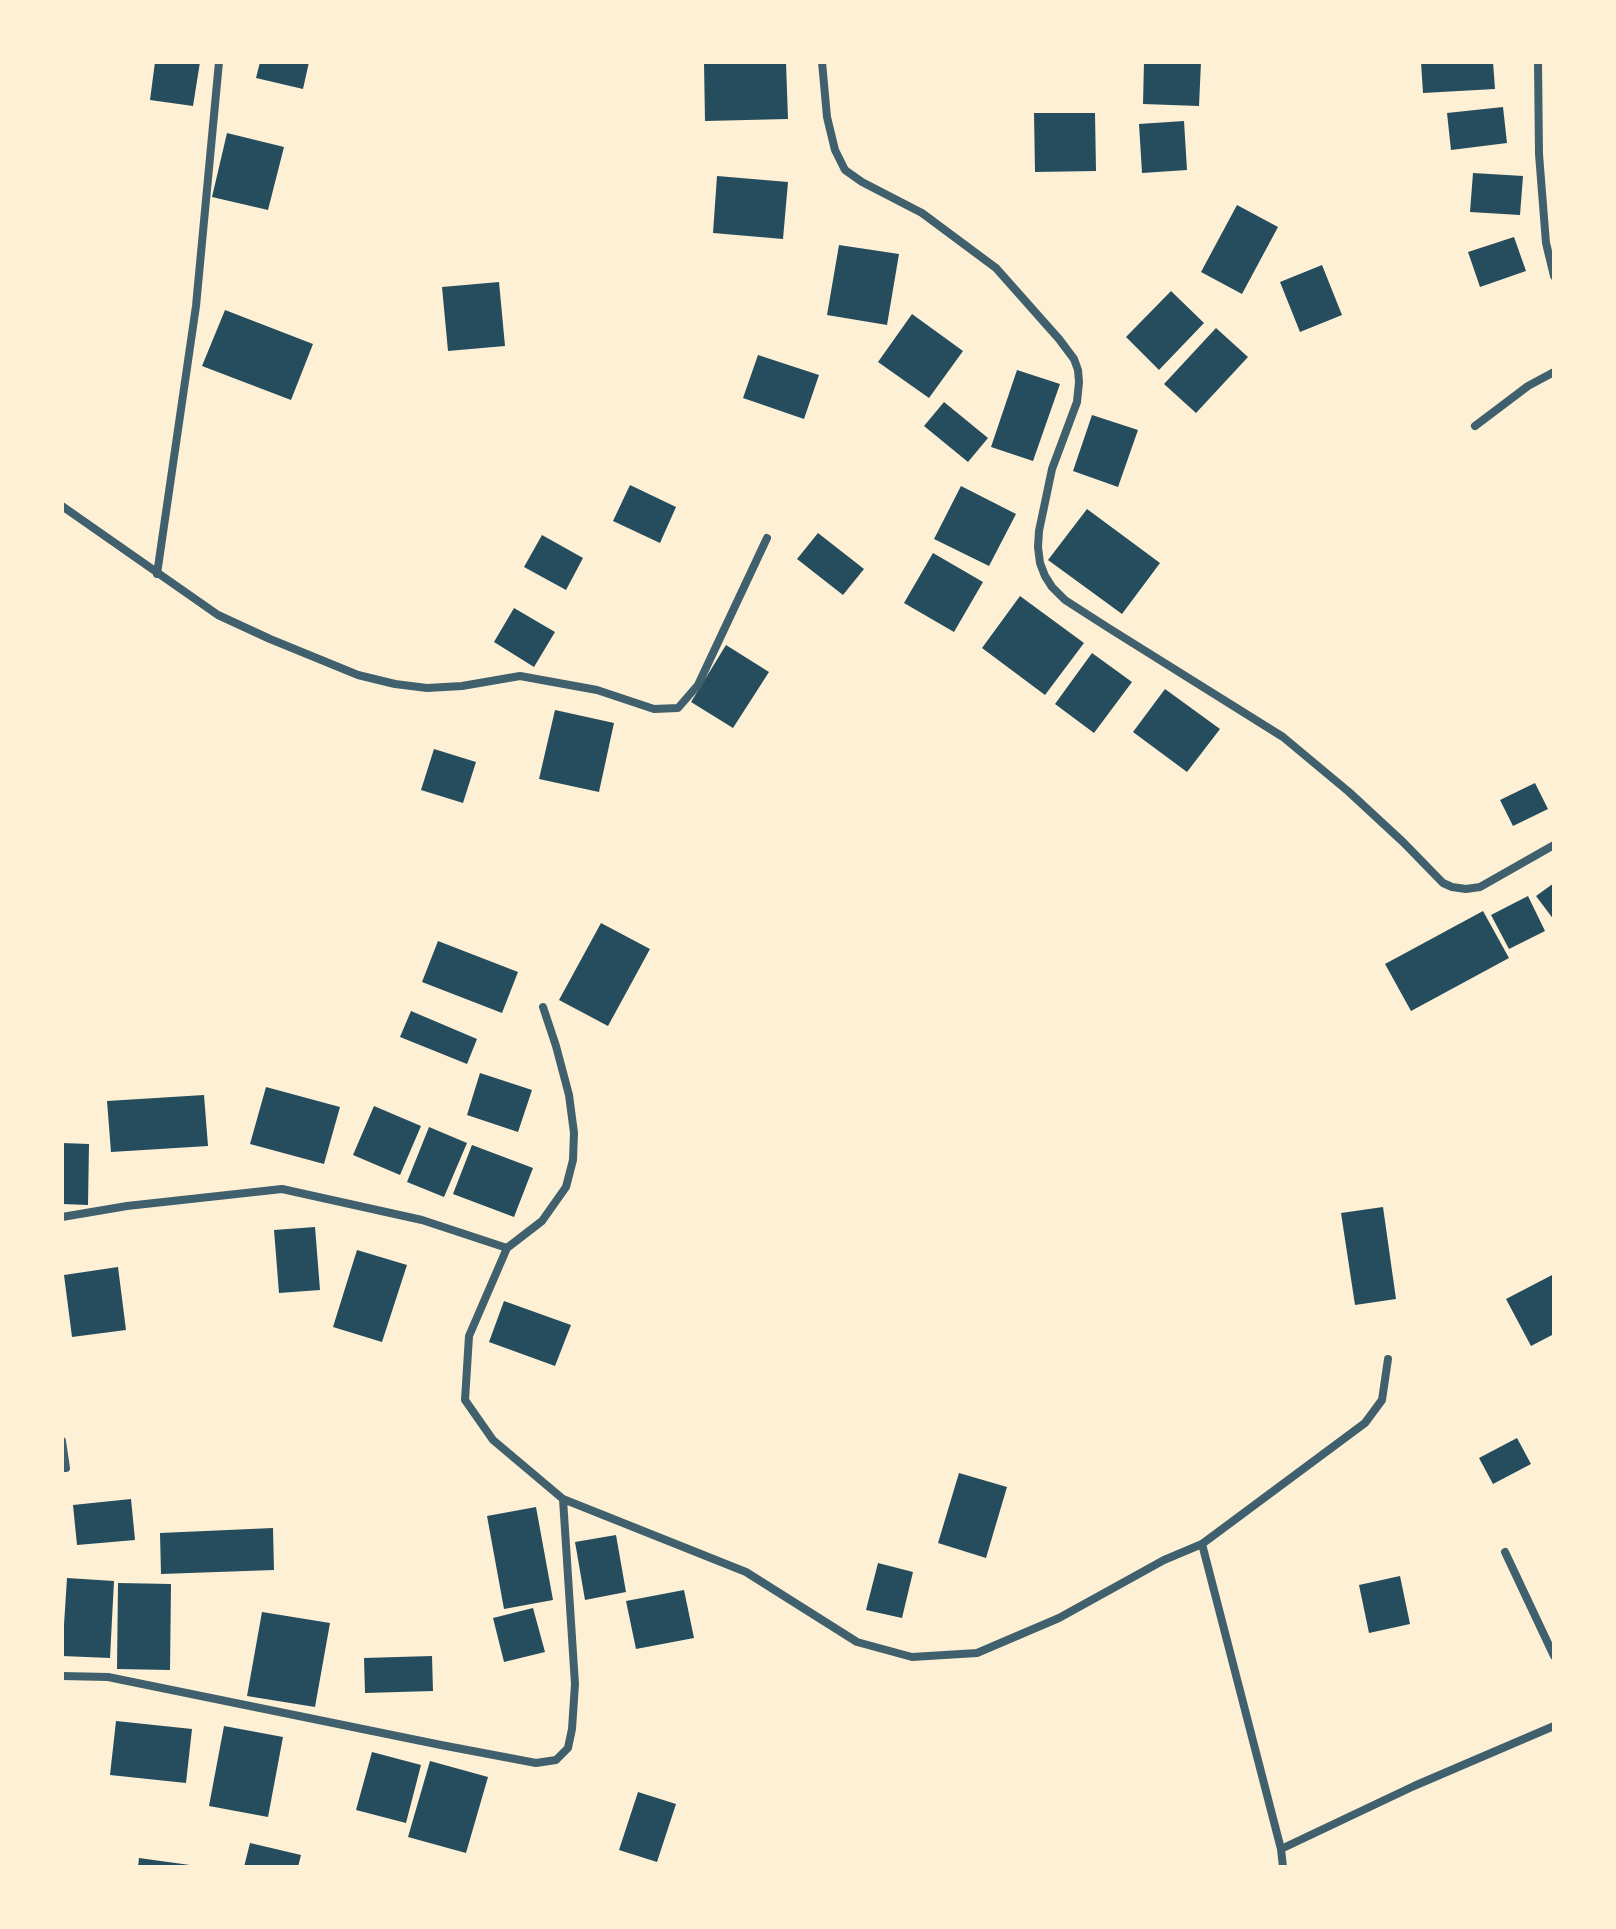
<!DOCTYPE html>
<html>
<head>
<meta charset="utf-8">
<style>
	body { margin:0 }
	#map { position:relative; width:1616px; height:1929px; overflow:hidden; background:#fdf0d5; font-family:Figtree,sans-serif }
	canvas { display:block }
	.frame { position:absolute; inset:0; border:64px solid #fdf0d5; pointer-events:none }
</style>
</head>
<body>
<div id="map">
<canvas width="1616" height="1929"></canvas>
<div class="frame"></div>
</div>
<script>
const context = document.querySelector('canvas').getContext('2d');
context.lineJoin = 'round';
function paint(path, color) {
  context.fillStyle = color;
  context.fill(path, 'evenodd');
}
function toPath(rows) {
  const path = new Path2D();
  for (const r of rows) {
    path.moveTo(r[0], r[1]);
    for (let i = 2; i < r.length; i += 2) path.lineTo(r[i], r[i + 1]);
  }
  return path;
}
function trace(path, color, width, dash) {
  context.strokeStyle = color;
  context.lineWidth = width;
  context.lineCap = dash ? 'butt' : 'round';
  context.setLineDash(dash || []);
  context.stroke(path);
}
const building = toPath([
	[155,62,200,62,193,106,150,100],
	[260,62,309,62,303,89,256,78],
	[704,62,786,62,788,119,705,121],
	[1144,62,1201,62,1199,106,1143,104],
	[1421,62,1493,62,1495,89,1423,93],
	[1503,107,1507,143,1451,150,1447,113],
	[1034,113,1095,113,1096,171,1035,172],
	[1184,121,1187,170,1142,173,1139,124],
	[227,133,284,147,268,210,212,197],
	[1473,173,1523,176,1520,215,1470,212],
	[717,176,788,182,783,239,713,233],
	[1237,205,1278,227,1242,294,1201,272],
	[1514,237,1526,271,1480,287,1468,252],
	[839,245,899,254,887,325,827,315],
	[1322,265,1342,315,1300,332,1280,282],
	[499,282,505,346,448,351,442,287],
	[1171,291,1204,323,1159,370,1126,337],
	[225,310,313,344,291,400,202,366],
	[912,314,963,351,929,398,878,362],
	[1216,328,1248,357,1196,413,1164,384],
	[758,355,819,375,804,419,743,398],
	[1017,370,1060,384,1033,461,991,447],
	[944,402,988,438,968,462,924,426],
	[1092,415,1138,430,1118,487,1073,471],
	[630,485,676,507,660,543,613,521],
	[961,486,1016,514,989,566,934,539],
	[1087,509,1160,563,1122,614,1048,560],
	[818,533,864,569,843,595,797,559],
	[542,535,583,558,566,590,524,567],
	[933,553,983,582,954,632,904,603],
	[1020,596,1084,643,1045,695,982,648],
	[514,608,555,632,534,667,494,642],
	[726,645,769,672,733,728,691,702],
	[1092,653,1132,682,1094,733,1055,704],
	[1165,689,1220,729,1187,772,1133,732],
	[555,710,614,723,599,792,539,779],
	[434,749,476,762,463,803,421,790],
	[1535,783,1548,809,1513,826,1500,800],
	[1554,883,1554,920,1536,896],
	[1528,896,1545,931,1509,949,1491,915],
	[1483,911,1509,958,1411,1011,1385,964],
	[601,923,650,949,608,1026,559,1000],
	[438,941,518,972,502,1013,422,982],
	[411,1011,477,1039,467,1064,400,1037],
	[480,1073,532,1090,518,1132,467,1115],
	[266,1087,340,1107,324,1164,250,1144],
	[204,1095,208,1146,111,1152,107,1101],
	[374,1106,421,1126,400,1175,353,1155],
	[429,1127,467,1143,444,1197,407,1182],
	[62,1143,89,1144,88,1205,62,1204],
	[472,1145,533,1168,514,1217,453,1194],
	[1383,1207,1396,1299,1355,1305,1341,1213],
	[315,1227,320,1290,279,1293,274,1230],
	[357,1250,407,1265,382,1342,333,1327],
	[118,1267,126,1330,72,1337,64,1275],
	[1554,1274,1554,1334,1531,1346,1506,1299],
	[504,1301,571,1325,555,1366,489,1342],
	[1517,1438,1531,1464,1493,1484,1479,1458],
	[959,1473,1007,1487,986,1558,938,1543],
	[131,1499,135,1540,77,1545,73,1505],
	[536,1507,553,1600,504,1609,487,1516],
	[273,1528,274,1570,161,1574,160,1533],
	[616,1535,626,1592,585,1600,575,1542],
	[878,1563,913,1572,902,1618,866,1610],
	[1400,1576,1410,1624,1369,1633,1359,1585],
	[67,1578,114,1581,110,1658,62,1656],
	[118,1583,171,1584,170,1670,117,1669],
	[684,1590,694,1638,636,1649,626,1601],
	[533,1608,545,1652,504,1662,493,1618],
	[262,1612,330,1623,315,1707,247,1696],
	[432,1656,433,1691,365,1693,364,1658],
	[116,1721,192,1729,186,1783,110,1775],
	[224,1726,283,1737,268,1817,209,1806],
	[372,1752,421,1765,406,1823,356,1810],
	[430,1761,488,1777,466,1853,408,1837],
	[638,1792,676,1804,657,1862,619,1850],
	[250,1843,301,1855,298,1867,244,1867],
	[139,1858,190,1865,190,1867,138,1867]
]);
const minor = toPath([
	[822,62,827,117,835,150,845,170,862,182,922,213,996,268,1059,339,1074,359,1078,370,1079,382,1077,402,1052,469,1039,531,1038,547,1040,563,1045,576,1052,587,1065,600,1107,627,1283,737,1349,792,1403,842,1443,883,1452,887,1466,889,1480,887,1554,845],
	[1538,62,1539,154,1546,243,1554,276],
	[1475,426,1528,386,1554,372],
	[62,506,218,615,270,639,358,675,395,684,427,688,462,686,520,676,597,690,654,709,678,708,698,685,767,538],
	[157,574,196,306,219,62],
	[62,1217,127,1206,282,1189,422,1220,507,1248,469,1336,465,1400,493,1440,563,1499,746,1572,857,1642,912,1657,977,1653,1059,1618,1164,1560,1202,1544,1281,1849,1283,1867],
	[507,1248,542,1221,566,1187,573,1160,574,1133,569,1095,556,1046,543,1007],
	[62,1441,66,1468,62,1468],
	[1202,1544,1365,1423,1382,1400,1388,1359],
	[1505,1552,1554,1656],
	[62,1676,108,1677,441,1745,536,1763,556,1760,568,1748,572,1729,575,1684,563,1499],
	[1281,1849,1414,1786,1554,1726]
]);
paint(building, '#264d5e');
trace(minor, '#3f606c', 8);
</script>
</body>
</html>
